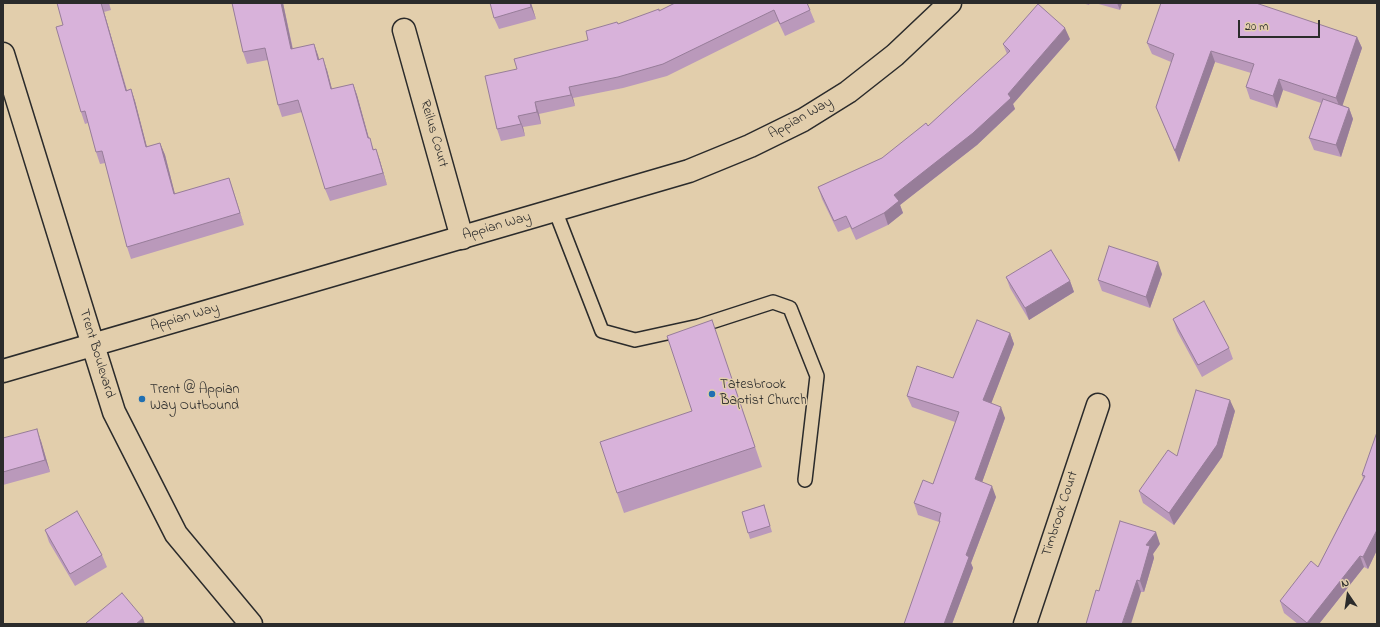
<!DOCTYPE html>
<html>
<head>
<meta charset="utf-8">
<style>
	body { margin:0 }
	#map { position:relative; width:1380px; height:627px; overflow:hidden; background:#e2ceac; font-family:"Indie Flower",sans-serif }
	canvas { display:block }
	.frame { position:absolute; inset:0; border:4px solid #2b2b2b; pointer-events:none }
	.north { position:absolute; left:1328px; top:575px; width:40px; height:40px; -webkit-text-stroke:3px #e2ceac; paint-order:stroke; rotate:347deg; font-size:11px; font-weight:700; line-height:16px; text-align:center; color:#2b2b2b }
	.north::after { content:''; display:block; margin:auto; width:14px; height:18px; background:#2b2b2b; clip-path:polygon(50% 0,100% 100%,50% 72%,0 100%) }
	.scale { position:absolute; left:1238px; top:20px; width:82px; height:18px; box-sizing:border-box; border:2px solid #2b2b2b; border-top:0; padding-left:5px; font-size:12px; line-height:14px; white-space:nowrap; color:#2b2b2b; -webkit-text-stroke:3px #e2ceac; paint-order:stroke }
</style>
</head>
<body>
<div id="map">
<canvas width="1380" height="627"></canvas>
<div class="frame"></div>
<div class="north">N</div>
<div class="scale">20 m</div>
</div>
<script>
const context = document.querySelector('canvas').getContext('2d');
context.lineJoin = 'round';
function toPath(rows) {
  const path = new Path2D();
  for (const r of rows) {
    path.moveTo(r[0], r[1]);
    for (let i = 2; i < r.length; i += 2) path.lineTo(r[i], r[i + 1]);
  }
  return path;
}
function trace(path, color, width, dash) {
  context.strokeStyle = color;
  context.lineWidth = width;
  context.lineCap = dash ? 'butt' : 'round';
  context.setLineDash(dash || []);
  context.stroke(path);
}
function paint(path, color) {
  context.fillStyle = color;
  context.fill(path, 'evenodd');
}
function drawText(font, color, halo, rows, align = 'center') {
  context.font = font + ' "Indie Flower",sans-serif';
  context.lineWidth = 3;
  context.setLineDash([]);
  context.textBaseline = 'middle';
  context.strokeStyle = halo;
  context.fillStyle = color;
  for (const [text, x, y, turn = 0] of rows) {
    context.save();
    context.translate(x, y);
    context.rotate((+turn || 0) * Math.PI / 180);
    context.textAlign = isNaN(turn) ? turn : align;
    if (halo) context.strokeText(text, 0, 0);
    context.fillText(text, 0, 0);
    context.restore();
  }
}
const lane = toPath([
	[555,210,602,331,635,340,699,326,773,302,790,308,817,376,805,480]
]);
const street = toPath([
	[404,30,462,238],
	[3,54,93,345],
	[1025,624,1098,405]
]);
const secondary = toPath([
	[93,345,114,412,176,534,251,624],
	[3,371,689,171,750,146,803,120,848,92,895,55,950,3]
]);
const wall = toPath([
	[57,3,109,3,111,10,104,12,127,90,131,89,135,101,147,147,160,143,165,155,175,194,229,178,244,225,131,259,127,247,105,163,100,164,96,152,88,123,85,124,81,112,63,25],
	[232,3,283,3,293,49,314,44,319,59,327,70,332,89,353,84,357,95,369,138,374,150,376,149,380,161,387,185,330,201,325,189,302,112,282,117,278,105,268,60,247,64,243,52],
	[531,3,536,19,499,29,494,18],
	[675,3,810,10,815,22,785,36,778,21,667,76,623,88,573,98,575,106,539,114,541,124,523,127,525,136,501,141,497,129,517,69,588,40,618,24,659,11],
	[1082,3,1090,3,1089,5],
	[1095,3,1122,3,1120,10],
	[1357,37,1362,48,1342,105,1349,108,1353,119,1341,157,1314,150,1309,138,1321,103,1283,90,1277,108,1250,99,1246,87,1251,73,1215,62,1179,162,1161,119,1156,107,1171,62,1152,54,1147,43],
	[1070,39,1013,104,1015,109,977,145,900,205,903,213,888,225,856,240,850,227,838,232,822,199,818,187,882,158,928,126,1007,54,1003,44],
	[1162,274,1150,308,1102,291,1098,280],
	[1006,277,1070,281,1074,292,1029,320,1010,288],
	[1173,319,1229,348,1233,359,1202,377,1177,331],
	[1010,333,1014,344,991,403,1005,418,982,482,996,497,971,563,973,568,952,624,904,624,940,523,939,522,918,515,914,503,933,484,955,422,912,407,907,396,953,378],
	[719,341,762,467,624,513,617,493,692,411],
	[1235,411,1222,457,1174,525,1143,503,1139,491,1177,456],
	[1377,432,1377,550,1368,569,1364,567,1319,624,1298,624,1284,613,1280,601,1318,567,1363,478,1362,475],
	[3,438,41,441,50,472,3,485],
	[764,505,772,532,750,539,742,512],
	[45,530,102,555,107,567,75,586,49,542],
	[1160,544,1153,554,1154,558,1144,592,1141,592,1099,591]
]);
const shadedWall = toPath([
	[101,3,104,12,130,102,126,91],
	[281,3,283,3,295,61,291,49],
	[530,3,531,3,536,19,531,7],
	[1117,3,1122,3,1120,10],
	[1065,28,1070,39,1013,104,1015,109,977,145,900,205,903,213,888,225,884,213,894,195,1008,94],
	[1357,37,1362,48,1341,110,1336,98],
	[314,44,318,55,322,71,318,60],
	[1211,51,1215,62,1179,162,1175,151],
	[323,58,327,70,335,101,331,89],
	[1279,79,1283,90,1277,108,1273,96],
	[353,84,357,95,372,150,368,138],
	[569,87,573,98,575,106,571,95],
	[131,89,135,101,150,159,146,147],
	[535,102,539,114,541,124,537,112],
	[1349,108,1353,119,1341,157,1336,145],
	[518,116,523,127,525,136,521,124],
	[160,143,165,155,178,206,174,194],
	[376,149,380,161,387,185,383,173],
	[229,178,233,190,244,225,240,213],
	[1158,262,1162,274,1150,308,1146,297],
	[1070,281,1074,292,1029,320,1025,308],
	[1010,333,1014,344,988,412,983,400],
	[1230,400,1235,411,1222,457,1174,525,1169,513],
	[1001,407,1005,418,979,491,975,479],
	[37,429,41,441,50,472,45,460],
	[992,486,996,497,971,563,973,568,952,624,944,624,966,555],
	[1377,530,1377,550,1368,569,1363,557],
	[1156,532,1160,544,1153,554,1154,558,1144,592,1140,581,1146,545],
	[1360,556,1364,567,1319,624,1307,624,1307,623],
	[1137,580,1141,592,1131,624,1122,624],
	[143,618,145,624,136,624]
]);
const building = toPath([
	[57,3,101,3,126,91,131,89,146,147,160,143,174,194,229,178,240,213,127,247,102,151,96,152,85,111,81,112,56,27,63,25,57,3],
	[232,3,281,3,291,49,314,44,318,60,323,58,331,89,353,84,368,138,370,138,373,150,376,149,383,173,325,189,298,100,278,105,265,48,243,52,232,3],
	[490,3,530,3,531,7,494,18,490,3],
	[675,3,807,3,810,10,780,24,774,10,663,64,618,77,569,87,571,95,535,102,537,112,518,116,521,124,497,129,485,76,517,69,514,59,588,40,586,31,617,22,618,24,659,9,659,11,675,3],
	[1161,3,1256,3,1357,37,1336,98,1279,79,1273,96,1246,87,1254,64,1211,51,1175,151,1156,107,1174,54,1147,43,1161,3],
	[1038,4,1065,28,1008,94,1011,98,973,133,894,195,899,201,884,213,852,229,846,216,834,221,818,187,882,158,926,123,928,126,1010,51,1003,44,1038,4],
	[1323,99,1349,108,1336,145,1309,138,1323,99],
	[1109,246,1158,262,1146,297,1098,280,1109,246],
	[1051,250,1070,281,1025,308,1006,277,1051,250],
	[1204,301,1229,348,1198,365,1173,319,1204,301],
	[712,320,755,447,617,493,600,442,692,411,667,336,712,320],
	[977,320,1010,333,983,400,1001,407,975,479,992,486,966,555,969,557,944,624,904,624,940,521,939,521,941,513,914,503,923,480,933,484,959,412,907,396,917,366,953,378,977,320],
	[1196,390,1230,400,1217,445,1169,513,1139,491,1168,450,1177,456,1196,390],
	[37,429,45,460,3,472,3,438,37,429],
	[1377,432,1377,530,1363,557,1360,556,1307,623,1280,601,1311,561,1318,567,1365,476,1362,475,1377,432],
	[764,505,770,526,748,533,742,512,764,505],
	[77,511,102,555,70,574,45,530,77,511],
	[1120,521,1156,532,1146,545,1150,546,1140,581,1137,580,1122,624,1086,624,1096,590,1099,591,1120,521],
	[122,593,143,618,136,624,87,624,86,623,122,593]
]);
const markers = [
	[712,394,4,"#1f6fb2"],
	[142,399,4,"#1f6fb2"]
];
const streetNames = [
	["Appian Way",801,119,-29],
	["Reilus Court",433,134,74],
	["Appian Way",497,227,-16],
	["Appian Way",185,318,-16],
	["Trent Boulevard",96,354,73],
	["Timbrook Court",1061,514,-72]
];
const poiNames = [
	["Tatesbrook",720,386],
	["Baptist Church",720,402],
	["Trent @ Appian",150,391],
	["Way Outbound",150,407]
];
trace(lane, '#2b2b2b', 16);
trace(street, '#2b2b2b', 25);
trace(secondary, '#2b2b2b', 25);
trace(lane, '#e2ceac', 13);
trace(street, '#e2ceac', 22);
trace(secondary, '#e2ceac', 22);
paint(wall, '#ba99bb');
paint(shadedWall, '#977d99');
paint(building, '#d8b2da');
trace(building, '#977d99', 1);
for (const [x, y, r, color] of markers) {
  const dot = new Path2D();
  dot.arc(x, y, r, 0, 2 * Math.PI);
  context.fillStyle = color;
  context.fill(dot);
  trace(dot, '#e2ceac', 1.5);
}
drawText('14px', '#2b2b2b', '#e2ceac', streetNames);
drawText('14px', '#2b2b2b', '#e2ceac', poiNames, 'left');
</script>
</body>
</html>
